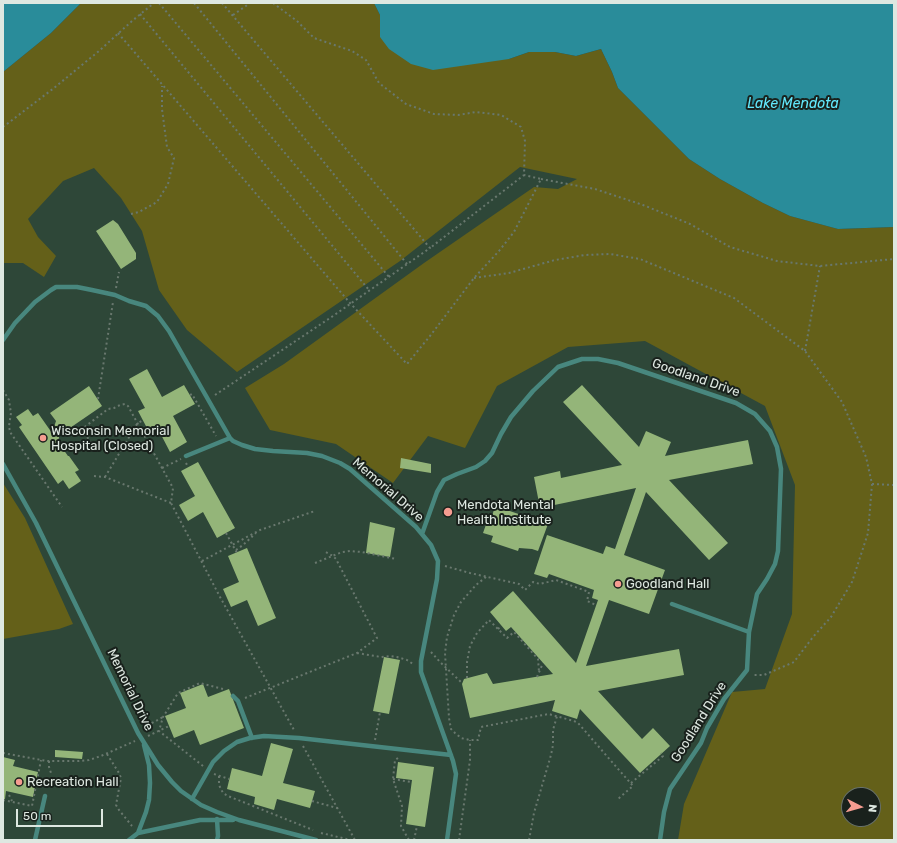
<!DOCTYPE html>
<html>
<head>
<meta charset="utf-8">
<style>
	body { margin:0 }
	#map { position:relative; width:897px; height:843px; overflow:hidden; background:#2a3c31; font-family:Rubik,sans-serif }
	canvas { display:block }
	.frame { position:absolute; inset:0; border:4px solid #dee8e1; pointer-events:none }
	.north { position:absolute; left:841px; top:787px; width:40px; height:40px; box-sizing:border-box; background:#19211c; border:1px solid #68716b; border-radius:50%; rotate:96deg; font-size:11px; font-weight:700; line-height:16px; text-align:center; color:#dee8e1 }
	.north::after { content:''; display:block; margin:auto; width:14px; height:18px; background:#f59c90; clip-path:polygon(50% 0,100% 100%,50% 72%,0 100%) }
	.scale { position:absolute; left:16px; top:809px; width:87px; height:18px; box-sizing:border-box; border:2px solid #dee8e1; border-top:0; padding-left:5px; font-size:12px; line-height:14px; white-space:nowrap; color:#dee8e1; -webkit-text-stroke:3px #19211c; paint-order:stroke }
</style>
</head>
<body>
<div id="map">
<canvas width="897" height="843"></canvas>
<div class="frame"></div>
<div class="north">N</div>
<div class="scale">50 m</div>
</div>
<script>
const context = document.querySelector('canvas').getContext('2d');
context.lineJoin = 'round';
function paint(path, color) {
  context.fillStyle = color;
  context.fill(path, 'evenodd');
}
function toPath(rows) {
  const path = new Path2D();
  for (const r of rows) {
    path.moveTo(r[0], r[1]);
    for (let i = 2; i < r.length; i += 2) path.lineTo(r[i], r[i + 1]);
  }
  return path;
}
function trace(path, color, width, dash) {
  context.strokeStyle = color;
  context.lineWidth = width;
  context.lineCap = dash ? 'butt' : 'round';
  context.setLineDash(dash || []);
  context.stroke(path);
}
function drawText(font, color, halo, rows, align = 'center') {
  context.font = font + ' Rubik,sans-serif';
  context.lineWidth = 4;
  context.setLineDash([]);
  context.textBaseline = 'middle';
  context.strokeStyle = halo;
  context.fillStyle = color;
  for (const [text, x, y, turn = 0] of rows) {
    context.save();
    context.translate(x, y);
    context.rotate((+turn || 0) * Math.PI / 180);
    context.textAlign = isNaN(turn) ? turn : align;
    if (halo) context.strokeText(text, 0, 0);
    context.fillText(text, 0, 0);
    context.restore();
  }
}
const built = toPath([
	[81,3,374,3,380,15,838,229,894,227,894,840,3,840,3,72,51,33],
	[849,795,873,795,873,819,849,819]
]);
const forest = toPath([
	[81,3,374,3,380,15,380,37,509,59,529,52,555,52,576,56,601,49,612,72,618,88,689,159,720,179,763,203,790,216,838,229,894,227,894,840,678,840,684,804,732,692,765,689,792,614,795,485,765,406,645,341,568,347,497,386,465,448,428,436,393,483,336,444,270,430,245,388,284,364,424,263,534,187,558,189,577,179,520,167,400,261,237,372,187,330,159,290,142,231,121,198,94,168,63,181,28,219,38,237,56,256,44,277,23,263,3,263,3,72,51,33],
	[849,795,873,795,873,819,849,819],
	[3,483,25,518,73,624,59,629,3,639]
]);
const water = toPath([
	[3,3,81,3,51,33,3,72],
	[374,3,894,3,894,227,838,229,790,216,763,203,720,179,689,159,618,88,612,72,601,49,576,56,555,52,529,52,509,59,433,70,411,64,389,49,380,37,380,15]
]);
const building = toPath([
	[113,220,118,224,136,253,136,259,121,269,96,231],
	[147,369,162,397,184,385,195,404,173,416,187,442,170,452,156,425,148,430,138,411,145,408,129,379],
	[582,385,639,447,646,431,671,442,665,456,748,440,753,464,669,480,728,543,709,560,646,492,624,555,665,570,649,614,609,600,586,666,679,649,684,675,598,691,642,739,653,728,670,746,640,773,580,709,577,719,552,711,555,700,470,718,462,684,464,679,487,673,493,684,553,674,511,627,506,631,490,612,513,591,576,663,598,600,592,598,594,590,549,574,547,578,534,574,547,535,603,554,606,546,615,549,636,488,540,508,534,477,560,471,561,478,622,465,563,402],
	[89,386,102,406,64,432,61,428,58,442,68,456,69,456,79,470,75,472,81,481,69,489,63,480,58,484,19,427,22,425,16,417,28,409,33,416,38,413,52,433,56,421,50,413],
	[401,458,431,464,431,473,400,468],
	[198,462,235,528,217,538,203,512,188,521,179,505,195,496,181,471],
	[495,506,548,524,538,551,532,549,519,548,518,551,491,542,493,536,483,533,488,519,491,520],
	[370,522,395,528,390,557,366,553],
	[247,548,276,618,258,626,247,600,231,607,223,589,239,582,228,556],
	[384,657,400,660,389,714,373,711],
	[203,684,208,697,229,689,244,728,200,745,194,730,174,738,165,716,186,708,180,693],
	[271,743,293,749,283,783,315,791,310,808,277,799,274,810,254,804,255,797,227,789,232,768,262,776],
	[55,750,83,752,82,759,55,757],
	[3,757,15,760,13,766,38,772,33,797,6,791,5,799,3,799],
	[398,762,434,767,425,827,406,824,412,780,396,778]
]);
const path = toPath([
	[159,3,389,277],
	[194,3,407,264],
	[273,3,297,21,314,38,352,51,366,60,379,83,406,104,434,114,458,115,476,112,501,115,521,127,525,141,524,175,430,248],
	[140,14,369,290],
	[233,15,250,3],
	[118,33,350,303,407,364,430,336,474,278,499,251,514,232,541,179,524,175],
	[3,127,54,88,99,51,132,21,154,3],
	[541,179,595,189,643,205,690,224,730,247,777,261,820,266,894,259],
	[131,214,139,212,157,202,168,184,174,158,167,147,162,109,162,86],
	[474,278,509,273,555,260,585,255,610,254,640,259,734,298,805,351,842,402,866,457,872,484,868,533,852,582,831,617,813,637,794,662,764,675,752,675],
	[116,288,119,272],
	[805,351,820,266],
	[3,390,9,400,10,407,11,413,9,426,10,432,62,507],
	[190,395,192,394,216,436],
	[215,395,333,316,430,248,222,3],
	[98,399,113,302],
	[91,443,82,429,108,409,114,408,120,405,125,404,128,406,173,488,171,503,220,597,294,730],
	[186,463,188,467],
	[162,468,181,459],
	[94,476,105,477,171,503],
	[105,477,137,424,143,420],
	[872,484,894,485],
	[226,533,237,553],
	[236,550,243,545,256,533],
	[202,561,260,530,315,511],
	[315,563,342,552,350,551,362,552,396,559],
	[445,566,470,573,519,584,525,590,533,582,540,584,556,580,589,592,587,601,596,605],
	[486,577,476,585,461,602,454,615,447,637,445,653,449,718,451,729,455,733,461,738,470,740,478,740,481,727,543,715,549,714,552,715,574,721,578,723,633,786,618,799],
	[498,629,501,626],
	[431,652,440,662,461,682,463,682],
	[357,653,381,657,390,656,397,657,407,660,413,664],
	[537,677,543,663],
	[467,678,467,662,470,646,477,633,489,620,507,638,514,632,538,659,539,672],
	[245,698,357,653,377,638,336,559,333,556,324,551],
	[143,728,163,717],
	[148,736,169,726],
	[375,740,380,712],
	[303,746,355,840],
	[3,753,47,761,79,761,89,760,101,756,135,741],
	[107,754,119,773,121,778,116,805,119,810,132,826],
	[398,758,395,760,393,779,402,806,401,826,409,840],
	[49,761,49,767,51,773],
	[203,766,159,731,163,717,178,693,200,683,223,689],
	[214,774,229,779],
	[219,776,219,785,223,793,228,796,313,830],
	[38,778,45,781],
	[393,779,411,782],
	[631,783,663,756,661,753],
	[9,795,12,801],
	[3,800,32,806,41,760],
	[312,801,337,808],
	[321,833,351,840],
	[414,840,417,826],
	[459,840,470,760,470,740],
	[529,840,534,813,551,755,553,745,553,730,557,716]
]);
const lane = toPath([
	[3,340,15,323,35,302,51,290,56,287,77,287,92,290,115,295,129,301,146,306,158,316,169,331,230,438,233,441,242,445,255,449,273,451,307,453,322,456,340,463,350,469,416,527,431,545,438,561,437,579,421,661,421,672,453,761,456,774,447,840],
	[186,456,230,438],
	[3,464,36,523,138,733,158,765,172,782,181,791,201,805,217,812,239,820,316,840],
	[422,534,437,492,444,480,457,474,476,467,485,461,492,453,501,434,511,417,533,391,558,367,582,359,598,359,618,363,736,403,755,414,770,431,777,447,781,469,778,551,775,564,767,579,757,594,749,632,747,670,724,699,707,728,701,743,670,789,664,812,660,840],
	[672,604,749,632],
	[233,696,238,701,252,738],
	[192,799,213,762,224,751,237,742,250,738,264,736,299,738,451,755],
	[217,819,218,836,217,840],
	[138,833,146,812,149,800,150,783,149,765,144,745],
	[35,840,45,796],
	[129,840,138,833,200,820,233,820]
]);
const markers = [
	[43,438,4,"#f59c90"],
	[448,512,5,"#f59c90"],
	[618,584,4,"#f59c90"],
	[19,782,4,"#f59c90"]
];
const streetNames = [
	["Goodland Drive",696,378,19],
	["Memorial Drive",388,490,41],
	["Memorial Drive",130,690,64],
	["Goodland Drive",699,722,-58]
];
const poiNames = [
	["Wisconsin Memorial",51,431],
	["Hospital (Closed)",51,446],
	["Mendota Mental",457,505],
	["Health Institute",457,520],
	["Goodland Hall",626,584],
	["Recreation Hall",27,782]
];
const waterNames = [
	["Lake Mendota",793,104]
];
paint(built, '#2e4738');
paint(forest, '#646019');
paint(water, '#298c9a');
paint(building, '#94b579');
trace(path, '#69786e', 2, [2, 3]);
trace(lane, '#48877e', 4.5);
for (const [x, y, r, color] of markers) {
  const dot = new Path2D();
  dot.arc(x, y, r, 0, 2 * Math.PI);
  context.fillStyle = color;
  context.fill(dot);
  trace(dot, '#19211c', 1.5);
}
drawText('13px', '#dee8e1', '#19211c', streetNames);
drawText('13px', '#dee8e1', '#19211c', poiNames, 'left');
drawText('italic 14px', '#62e9fd', '#19211c', waterNames);
</script>
</body>
</html>
